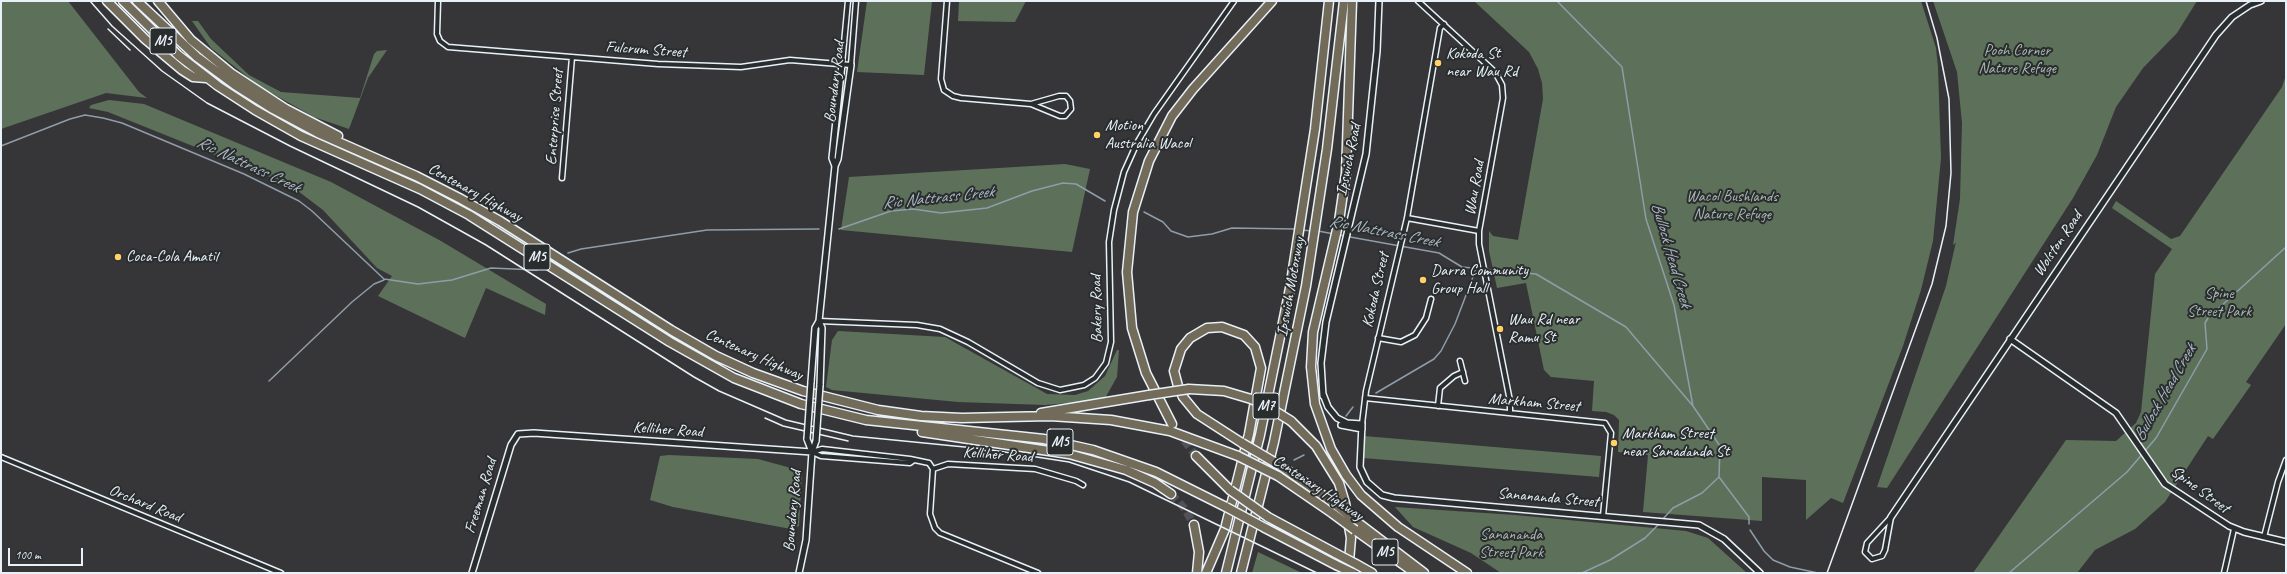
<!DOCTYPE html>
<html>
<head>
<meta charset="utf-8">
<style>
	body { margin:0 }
	#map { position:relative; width:2287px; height:574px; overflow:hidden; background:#363639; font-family:Caveat,sans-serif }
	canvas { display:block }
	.frame { position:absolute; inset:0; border:2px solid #e8f1f8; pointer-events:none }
	.scale { position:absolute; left:8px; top:548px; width:75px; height:18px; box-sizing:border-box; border:2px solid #e8f1f8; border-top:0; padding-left:5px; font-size:12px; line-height:14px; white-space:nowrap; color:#e8f1f8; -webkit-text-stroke:3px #2a2d2e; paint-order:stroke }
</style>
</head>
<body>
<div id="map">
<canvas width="2287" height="574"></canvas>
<div class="frame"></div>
<div class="scale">100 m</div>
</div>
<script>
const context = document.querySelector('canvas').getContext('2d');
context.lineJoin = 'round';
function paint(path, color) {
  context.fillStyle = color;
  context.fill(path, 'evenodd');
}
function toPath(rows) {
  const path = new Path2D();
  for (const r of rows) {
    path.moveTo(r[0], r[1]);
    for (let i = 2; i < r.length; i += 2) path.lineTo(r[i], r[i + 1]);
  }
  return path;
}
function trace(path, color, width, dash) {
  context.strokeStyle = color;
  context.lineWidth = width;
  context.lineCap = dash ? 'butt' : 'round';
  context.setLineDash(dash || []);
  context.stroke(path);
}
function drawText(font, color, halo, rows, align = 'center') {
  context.font = font + ' Caveat,sans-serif';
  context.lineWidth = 4;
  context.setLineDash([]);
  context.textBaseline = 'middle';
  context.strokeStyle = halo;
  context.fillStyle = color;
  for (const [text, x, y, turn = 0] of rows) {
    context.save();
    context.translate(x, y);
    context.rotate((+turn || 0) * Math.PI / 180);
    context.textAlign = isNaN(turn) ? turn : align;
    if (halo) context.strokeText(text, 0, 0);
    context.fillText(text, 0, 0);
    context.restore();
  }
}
const green = toPath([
	[1,1,68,1,139,92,147,98,106,93,1,129],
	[867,1,932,1,924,75,857,72],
	[959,1,1026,1,1015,22,958,21],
	[1474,1,1921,1,1936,48,1938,68,1941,158,1933,241,1921,290,1903,346,1843,503,1831,498,1806,520,1806,480,1762,477,1762,521,1643,512,1648,455,1618,452,1619,420,1614,415,1606,412,1592,411,1594,381,1551,377,1544,370,1526,283,1497,288,1489,251,1489,231,1493,236,1518,240,1543,99,1542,83,1538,69,1529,52],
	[1933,1,2197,1,2177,33,2143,68,2116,107,2097,155,2073,198,1887,488,1877,487,1946,286,1955,246,1956,243,1953,245,1960,199,1962,123,1957,72],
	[192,21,198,21,211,39,249,75,281,92,360,98,374,54,377,51,387,50,368,78,349,129,314,117,259,86,211,48],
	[2286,75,2286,324,2246,382,2251,385,2213,439,2208,436,2165,502,2135,529,2095,550,2077,573,1973,573,2066,440,2116,441,2136,423,2141,412,2155,274,2172,249,2112,208,2116,201,2171,239,2180,236,2282,87],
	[109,100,144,104,331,182,441,241,546,304,545,315,486,288,465,338,378,296,392,276,377,268,323,210,290,185,108,112,89,108,91,105],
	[1065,164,1090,169,1072,252,841,230,849,177],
	[838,331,945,337,1047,394,1075,395,1088,391,1105,376,1117,350,1119,350,1117,377,1104,400,1045,405,958,402,832,390,826,387,832,340],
	[1364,436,1601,456,1599,477,1363,458],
	[669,455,758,459,802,471,799,526,791,529,673,507,650,500,660,456],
	[1395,507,1515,515,1686,531,1708,538,1747,573,1501,573,1471,553,1413,527],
	[1258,552,1302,573,1252,573]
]);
const stream = toPath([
	[1557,1,1622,67,1646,219,1674,305,1693,406,1720,446,1719,477,1749,517,1749,524],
	[1,146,70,119,85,115,103,118,122,123,244,174,299,201,312,211,384,279,418,284,452,280,491,268,537,270],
	[1144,212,1163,222,1171,231,1188,237,1212,234,1232,228,1296,229],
	[839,229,891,211,913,209,941,213,987,208,1032,191,1063,183,1076,184,1105,201],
	[1302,230,1312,231],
	[1318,231,1334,234],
	[1339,235,1439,253,1462,267,1536,274,1626,327,1693,406],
	[568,253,581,249,707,230,819,229],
	[269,381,352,302,374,284,384,280],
	[1376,393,1434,359,1441,351,1455,324,1476,269],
	[1346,416,1353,407],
	[1294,460,1304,455],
	[1662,520,1673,508,1702,493,1719,477],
	[1750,530,1764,551,1773,560,1790,567,1818,573],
	[1582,573,1610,560,1645,538,1660,523],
	[2009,573,2127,472,2156,438,2207,349,2205,323,2208,318,2286,247]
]);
const motorwayTunnel = toPath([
	[1177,431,1196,456],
	[1171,494,1185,509,1194,525]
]);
const minor = toPath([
	[438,1,437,34,440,41,448,47,658,64,741,67,790,60,851,65,856,1],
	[947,1,941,79,944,90,953,96,961,98,1031,104,1060,116,1065,116,1071,109,1070,101,1066,96,1059,96,1031,104],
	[1418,1,1495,72,1502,85,1503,98,1479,231,1479,244,1510,401,1510,413],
	[842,64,848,1],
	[562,178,572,57],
	[1407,218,1479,231],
	[819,321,917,325,940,329,968,342,1038,383,1060,390,1084,385,1095,378,1106,363,1111,342,1109,242,1114,210,1124,172,1137,143,1154,114,1234,1],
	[1378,338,1401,342,1415,335,1426,318,1431,299],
	[1460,361,1465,381],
	[1365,398,1605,423,1611,433,1603,516],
	[1438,406,1440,388,1454,376,1463,372],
	[1362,424,1366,391,1407,218,1440,28,1444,24],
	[812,452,822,449,910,459,929,463,933,469,930,514,935,528,940,533,1038,573],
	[812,452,821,456,910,463,914,460],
	[1,457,281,573],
	[933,469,948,464,1035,469,1076,481,1083,485],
	[1891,517,1885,550,1882,556,1872,559,1865,552,1867,543,1891,517],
	[2264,537,2278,482,2286,460],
	[2224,573,2234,529]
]);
const tertiary = toPath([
	[835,166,832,158,842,64],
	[819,321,822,328,820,385],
	[2010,339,2116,413,2165,484,2229,526,2244,532,2286,542],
	[811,382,815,328,819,321,835,166,838,159,851,65],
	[1323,394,1328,407,1337,418,1347,423,1362,424,1360,467,1367,482,1382,495,1394,498,1699,525,1724,539,1760,573],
	[1323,396,1321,363,1326,322,1366,154,1377,51,1379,1],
	[1341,425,1362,429],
	[807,439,812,452],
	[1891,517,2216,35,2232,17,2250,5,2261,1],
	[472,573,511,445,518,434,534,433,812,452],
	[799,573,806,540,812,452,816,441]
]);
const motorway = toPath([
	[107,1,145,39,182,70,193,77,206,78],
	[123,1,178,55,218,86,255,110,301,136,420,189,469,215,670,342,734,378,801,404,866,420,1044,439,1093,450,1156,472,1226,507],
	[137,1,197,57,235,85,273,109,318,133,416,176,461,199,500,221,671,330,716,356,753,373,803,391,878,410,921,416,962,418,1050,416,1111,420,1170,431,1238,456],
	[158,1,191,40,231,73,286,109,338,136],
	[1352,1,1346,173,1339,221,1313,332,1311,367,1315,404,1331,449,1346,475,1361,495,1398,527,1467,573],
	[1189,389,1224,391,1251,399],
	[1041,413,1149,395],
	[1291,421,1316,446,1339,483,1345,503,1351,538,1348,573],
	[1172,424,1146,373,1132,328,1127,272,1133,212,1149,161,1172,116,1193,89,1272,1],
	[922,432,1069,454,1126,470,1155,483,1171,494],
	[1196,456,1230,490],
	[1281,466,1331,501],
	[1278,476,1332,513],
	[1268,517,1337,554],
	[1353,519,1424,573],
	[1194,525,1199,552,1197,573],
	[1265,528,1336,565],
	[1355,530,1415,573],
	[1356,564,1372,573],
	[1206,573,1225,529,1249,434,1261,368,1255,347,1244,335,1222,327,1207,328,1190,338,1181,349,1174,371,1178,386,1183,397,1197,414,1242,443],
	[1226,573,1260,435,1290,288,1315,129,1329,1],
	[1241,573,1274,442,1306,286,1327,149,1344,1]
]);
const rail = toPath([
	[90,1,112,26,162,71,207,103,290,146,418,207,486,245,694,377,719,391,786,420,853,436,985,449,1069,462,1129,482,1317,573],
	[108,29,130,50],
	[765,418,783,426,848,441],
	[1827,573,1932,284,1946,226,1951,173,1949,99,1937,38,1926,1]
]);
const tertiaryBridge = toPath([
	[807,439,811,382],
	[816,441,820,385]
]);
const motorwayBridge = toPath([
	[1149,395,1189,389],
	[1251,399,1270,408,1291,421],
	[1242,443,1281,466],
	[1238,456,1278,476],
	[1230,490,1268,517],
	[1331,501,1353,519],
	[1226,507,1265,528],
	[1332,513,1355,530],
	[1337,554,1356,564],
	[1336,565,1353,573]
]);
const markers = [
	[1438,63,4,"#ffd166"],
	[1097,135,4,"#ffd166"],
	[118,257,4,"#ffd166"],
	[1423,280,4,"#ffd166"],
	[1500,329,4,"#ffd166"],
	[1614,443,4,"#ffd166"]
];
const shields = [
	[163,41,26],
	[537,257,26],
	[1266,406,26],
	[1060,442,26],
	[1385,552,26]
];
const shieldNames = [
	["M5",163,41],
	["M5",537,257],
	["M7",1266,406],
	["M5",1060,442],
	["M5",1385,552]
];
const streetNames = [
	["Fulcrum Street",646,50,4],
	["Boundary Road",835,82,-83],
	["Enterprise Street",555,117,-86],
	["Ipswich Road",1349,160,-78],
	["Wau Road",1475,188,-80],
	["Centenary Highway",475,193,29],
	["Wolston Road",2058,244,-56],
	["Ipswich Motorway",1291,287,-80],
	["Kokoda Street",1376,290,-77],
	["Bakery Road",1097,309,-91],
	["Centenary Highway",754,355,24],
	["Markham Street",1534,403,5],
	["Kelliher Road",668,430,4],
	["Kelliher Road",998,455,4],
	["Centenary Highway",1318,488,34],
	["Spine Street",2200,490,36],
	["Freeman Road",481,496,-73],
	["Sanananda Street",1548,498,5],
	["Orchard Road",145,504,22],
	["Boundary Road",793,511,-85]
];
const parkNames = [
	["Pooh Corner",2017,51],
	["Nature Refuge",2017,69],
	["Wacol Bushlands",1732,197],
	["Nature Refuge",1732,215],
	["Spine",2219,294],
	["Street Park",2219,312],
	["Sanananda",1511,535],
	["Street Park",1511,553]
];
const poiNames = [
	["Kokoda St",1446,54],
	["near Wau Rd",1446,72],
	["Motion",1105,126],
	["Australia Wacol",1105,144],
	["Coca-Cola Amatil",126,257],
	["Darra Community",1431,271],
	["Group Hall",1431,289],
	["Wau Rd near",1508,320],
	["Ramu St",1508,338],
	["Markham Street",1622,434],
	["near Sanadanda St",1622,452]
];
const waterNames = [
	["Ric Nattrass Creek",248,165,25],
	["Ric Nattrass Creek",938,198,-6],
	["Ric Nattrass Creek",1384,232,11],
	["Bullock Head Creek",1671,255,74],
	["Bullock Head Creek",2165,393,-60]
];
paint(green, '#5d715a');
trace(stream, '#8e9da9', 1.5);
trace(motorwayTunnel, '#515256', 8, [8, 4]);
trace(minor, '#e8f1f8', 7);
trace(tertiary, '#e8f1f8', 8);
trace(motorway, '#e8f1f8', 11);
trace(minor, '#2a2d2e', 4);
trace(tertiary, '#2a2d2e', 5);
trace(motorway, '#726b5a', 8);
trace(rail, '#e8f1f8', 1.5);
trace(tertiaryBridge, '#e8f1f8', 8, []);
trace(motorwayBridge, '#e8f1f8', 11, []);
trace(tertiaryBridge, '#2a2d2e', 5);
trace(motorwayBridge, '#726b5a', 8);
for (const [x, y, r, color] of markers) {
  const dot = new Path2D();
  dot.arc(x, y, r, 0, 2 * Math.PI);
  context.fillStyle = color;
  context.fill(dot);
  trace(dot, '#2a2d2e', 1.5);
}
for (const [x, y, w] of shields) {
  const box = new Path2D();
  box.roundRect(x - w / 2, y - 13, w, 26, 3);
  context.fillStyle = '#2a2d2e';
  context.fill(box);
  trace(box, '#e8f1f8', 1);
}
drawText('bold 15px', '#e8f1f8', null, shieldNames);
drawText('16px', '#e8f1f8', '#2a2d2e', streetNames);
drawText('16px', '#a9b7b1', '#2a2d2e', parkNames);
drawText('16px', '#e8f1f8', '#2a2d2e', poiNames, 'left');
drawText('italic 17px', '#acb9c4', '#2a2d2e', waterNames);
</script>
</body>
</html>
